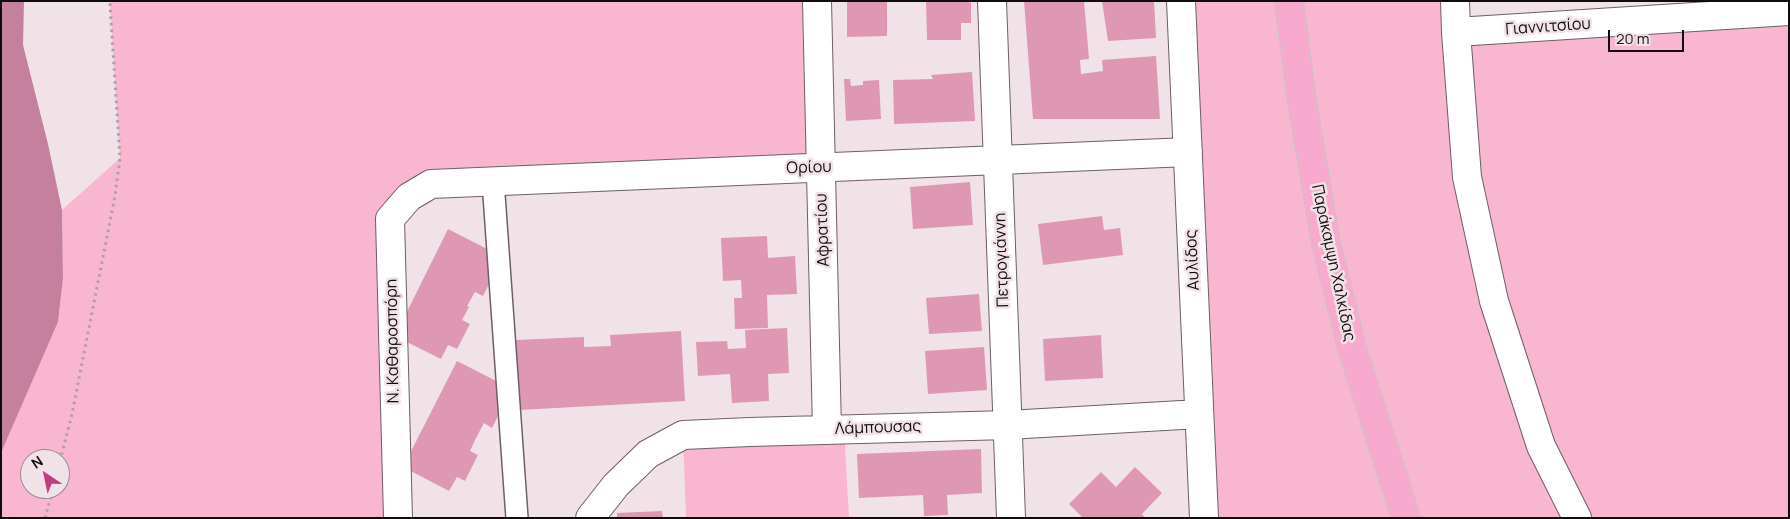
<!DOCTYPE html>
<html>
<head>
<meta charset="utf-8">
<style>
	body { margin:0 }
	#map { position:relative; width:1790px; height:519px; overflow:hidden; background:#f1e2e7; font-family:Manrope,sans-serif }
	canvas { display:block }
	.frame { position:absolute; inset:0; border:2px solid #100c0d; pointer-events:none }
	.north { position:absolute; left:20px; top:449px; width:50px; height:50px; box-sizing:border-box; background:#f1e2e7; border:1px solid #978c90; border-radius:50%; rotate:326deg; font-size:14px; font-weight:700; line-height:20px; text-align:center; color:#100c0d }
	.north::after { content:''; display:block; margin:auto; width:18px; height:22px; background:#c33e80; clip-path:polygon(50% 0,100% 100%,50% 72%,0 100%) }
	.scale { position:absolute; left:1608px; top:30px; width:76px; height:22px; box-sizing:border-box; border:2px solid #100c0d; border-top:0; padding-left:6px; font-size:15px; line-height:18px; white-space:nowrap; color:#100c0d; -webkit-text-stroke:4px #f1e2e7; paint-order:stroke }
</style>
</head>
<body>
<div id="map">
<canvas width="1790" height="519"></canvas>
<div class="frame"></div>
<div class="north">N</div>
<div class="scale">20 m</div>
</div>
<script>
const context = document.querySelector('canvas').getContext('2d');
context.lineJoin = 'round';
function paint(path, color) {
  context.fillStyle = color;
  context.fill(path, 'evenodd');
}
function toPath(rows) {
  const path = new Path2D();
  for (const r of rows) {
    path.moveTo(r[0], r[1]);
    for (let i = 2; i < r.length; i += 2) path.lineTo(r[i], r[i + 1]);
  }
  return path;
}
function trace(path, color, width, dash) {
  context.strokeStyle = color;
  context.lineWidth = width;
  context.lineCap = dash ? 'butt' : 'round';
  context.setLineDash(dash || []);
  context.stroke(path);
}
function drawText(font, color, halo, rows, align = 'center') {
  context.font = font + ' Manrope,sans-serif';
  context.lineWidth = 5;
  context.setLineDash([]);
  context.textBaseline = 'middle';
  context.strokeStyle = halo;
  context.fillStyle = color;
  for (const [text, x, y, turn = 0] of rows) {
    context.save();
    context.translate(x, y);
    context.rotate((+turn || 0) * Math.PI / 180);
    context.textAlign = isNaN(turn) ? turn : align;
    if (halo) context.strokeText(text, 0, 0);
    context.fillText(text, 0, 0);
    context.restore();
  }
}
const green = toPath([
	[111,1,817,1,820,167,431,184,390,219,398,518,1,518,1,453,58,322,63,278,62,210,120,158,110,5],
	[30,459,60,459,60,489,30,489],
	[1181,1,1455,1,1456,32,1789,11,1789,518,1204,518],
	[844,429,849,518,686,518,683,435]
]);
const water = toPath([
	[1,1,24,1,23,45,48,144,62,210,63,278,58,322,1,453]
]);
const building = toPath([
	[847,1,887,1,887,36,847,37],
	[926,1,971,1,971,23,961,23,961,40,927,40],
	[1024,1,1084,1,1089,59,1080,60,1081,74,1103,71,1102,60,1156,56,1160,119,1033,119],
	[1102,1,1154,1,1156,38,1108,41],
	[972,72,975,121,894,124,893,80,933,79,931,75],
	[844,79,850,79,851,86,863,85,863,81,879,80,881,119,846,121],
	[970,182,973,225,913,229,910,187],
	[1102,216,1104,230,1120,228,1123,255,1043,265,1038,224],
	[448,229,495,253,488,266,496,270,483,296,475,292,467,306,469,307,462,320,470,324,457,349,448,345,441,359,395,336],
	[767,236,768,258,795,256,797,294,767,295,768,328,735,329,734,298,742,298,741,280,723,281,721,238],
	[979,294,982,331,929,334,926,298],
	[787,328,789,373,768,374,769,401,732,403,730,374,698,376,696,342,727,341,728,349,746,348,745,330],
	[681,331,685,401,519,410,516,340,584,337,584,347,611,346,610,335],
	[1101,335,1103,378,1045,381,1043,339],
	[984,347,987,390,928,394,925,351],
	[457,361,504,385,497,398,505,402,492,428,484,423,476,438,470,451,478,455,465,481,457,477,449,491,403,467],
	[981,449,982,493,947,495,948,515,924,516,923,495,859,498,857,454],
	[1135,467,1162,493,1142,514,1145,518,1083,518,1069,504,1101,472,1116,487],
	[662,511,663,518,617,518,617,513]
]);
const path = toPath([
	[60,461,72,414,115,196,120,158,110,5,111,1],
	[45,518,53,489]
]);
const pedestrian = toPath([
	[493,181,517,518]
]);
const minor = toPath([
	[817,1,827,430],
	[992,1,1011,518],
	[1181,1,1204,518],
	[1455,1,1456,32,1467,177,1494,301,1541,446,1577,518],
	[1456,32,1789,11],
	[398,518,390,219,409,197,431,184,1188,152],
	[590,518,616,485,648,454,683,435,750,432,1008,425,1199,414]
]);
const primary = toPath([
	[1289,1,1302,102,1326,243,1352,348,1406,518]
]);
const streetNames = [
	["Γιαννιτσίου",1548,27,-4],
	["Ορίου",809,168,-2],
	["Αφρατίου",823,230,-92],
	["Πετρογιάννη",1002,260,-92],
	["Αυλίδος",1193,260,-93],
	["Παράκαμψη Χαλκίδας",1333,263,78],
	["Ν. Καθαροσπόρη",393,341,-91],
	["Λάμπουσας",878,428,-2]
];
paint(green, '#f9b6d0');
paint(water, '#c4809c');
paint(building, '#de98b4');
trace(pedestrian, '#6c6064', 24);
trace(minor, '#6c6064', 30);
trace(primary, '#c6c5c5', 30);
trace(path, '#ada1a5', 3, [2.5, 4]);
trace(pedestrian, '#fff', 21);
trace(minor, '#fff', 28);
trace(primary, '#f7aacd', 28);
drawText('16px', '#100c0d', '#f1e2e7', streetNames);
</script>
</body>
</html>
